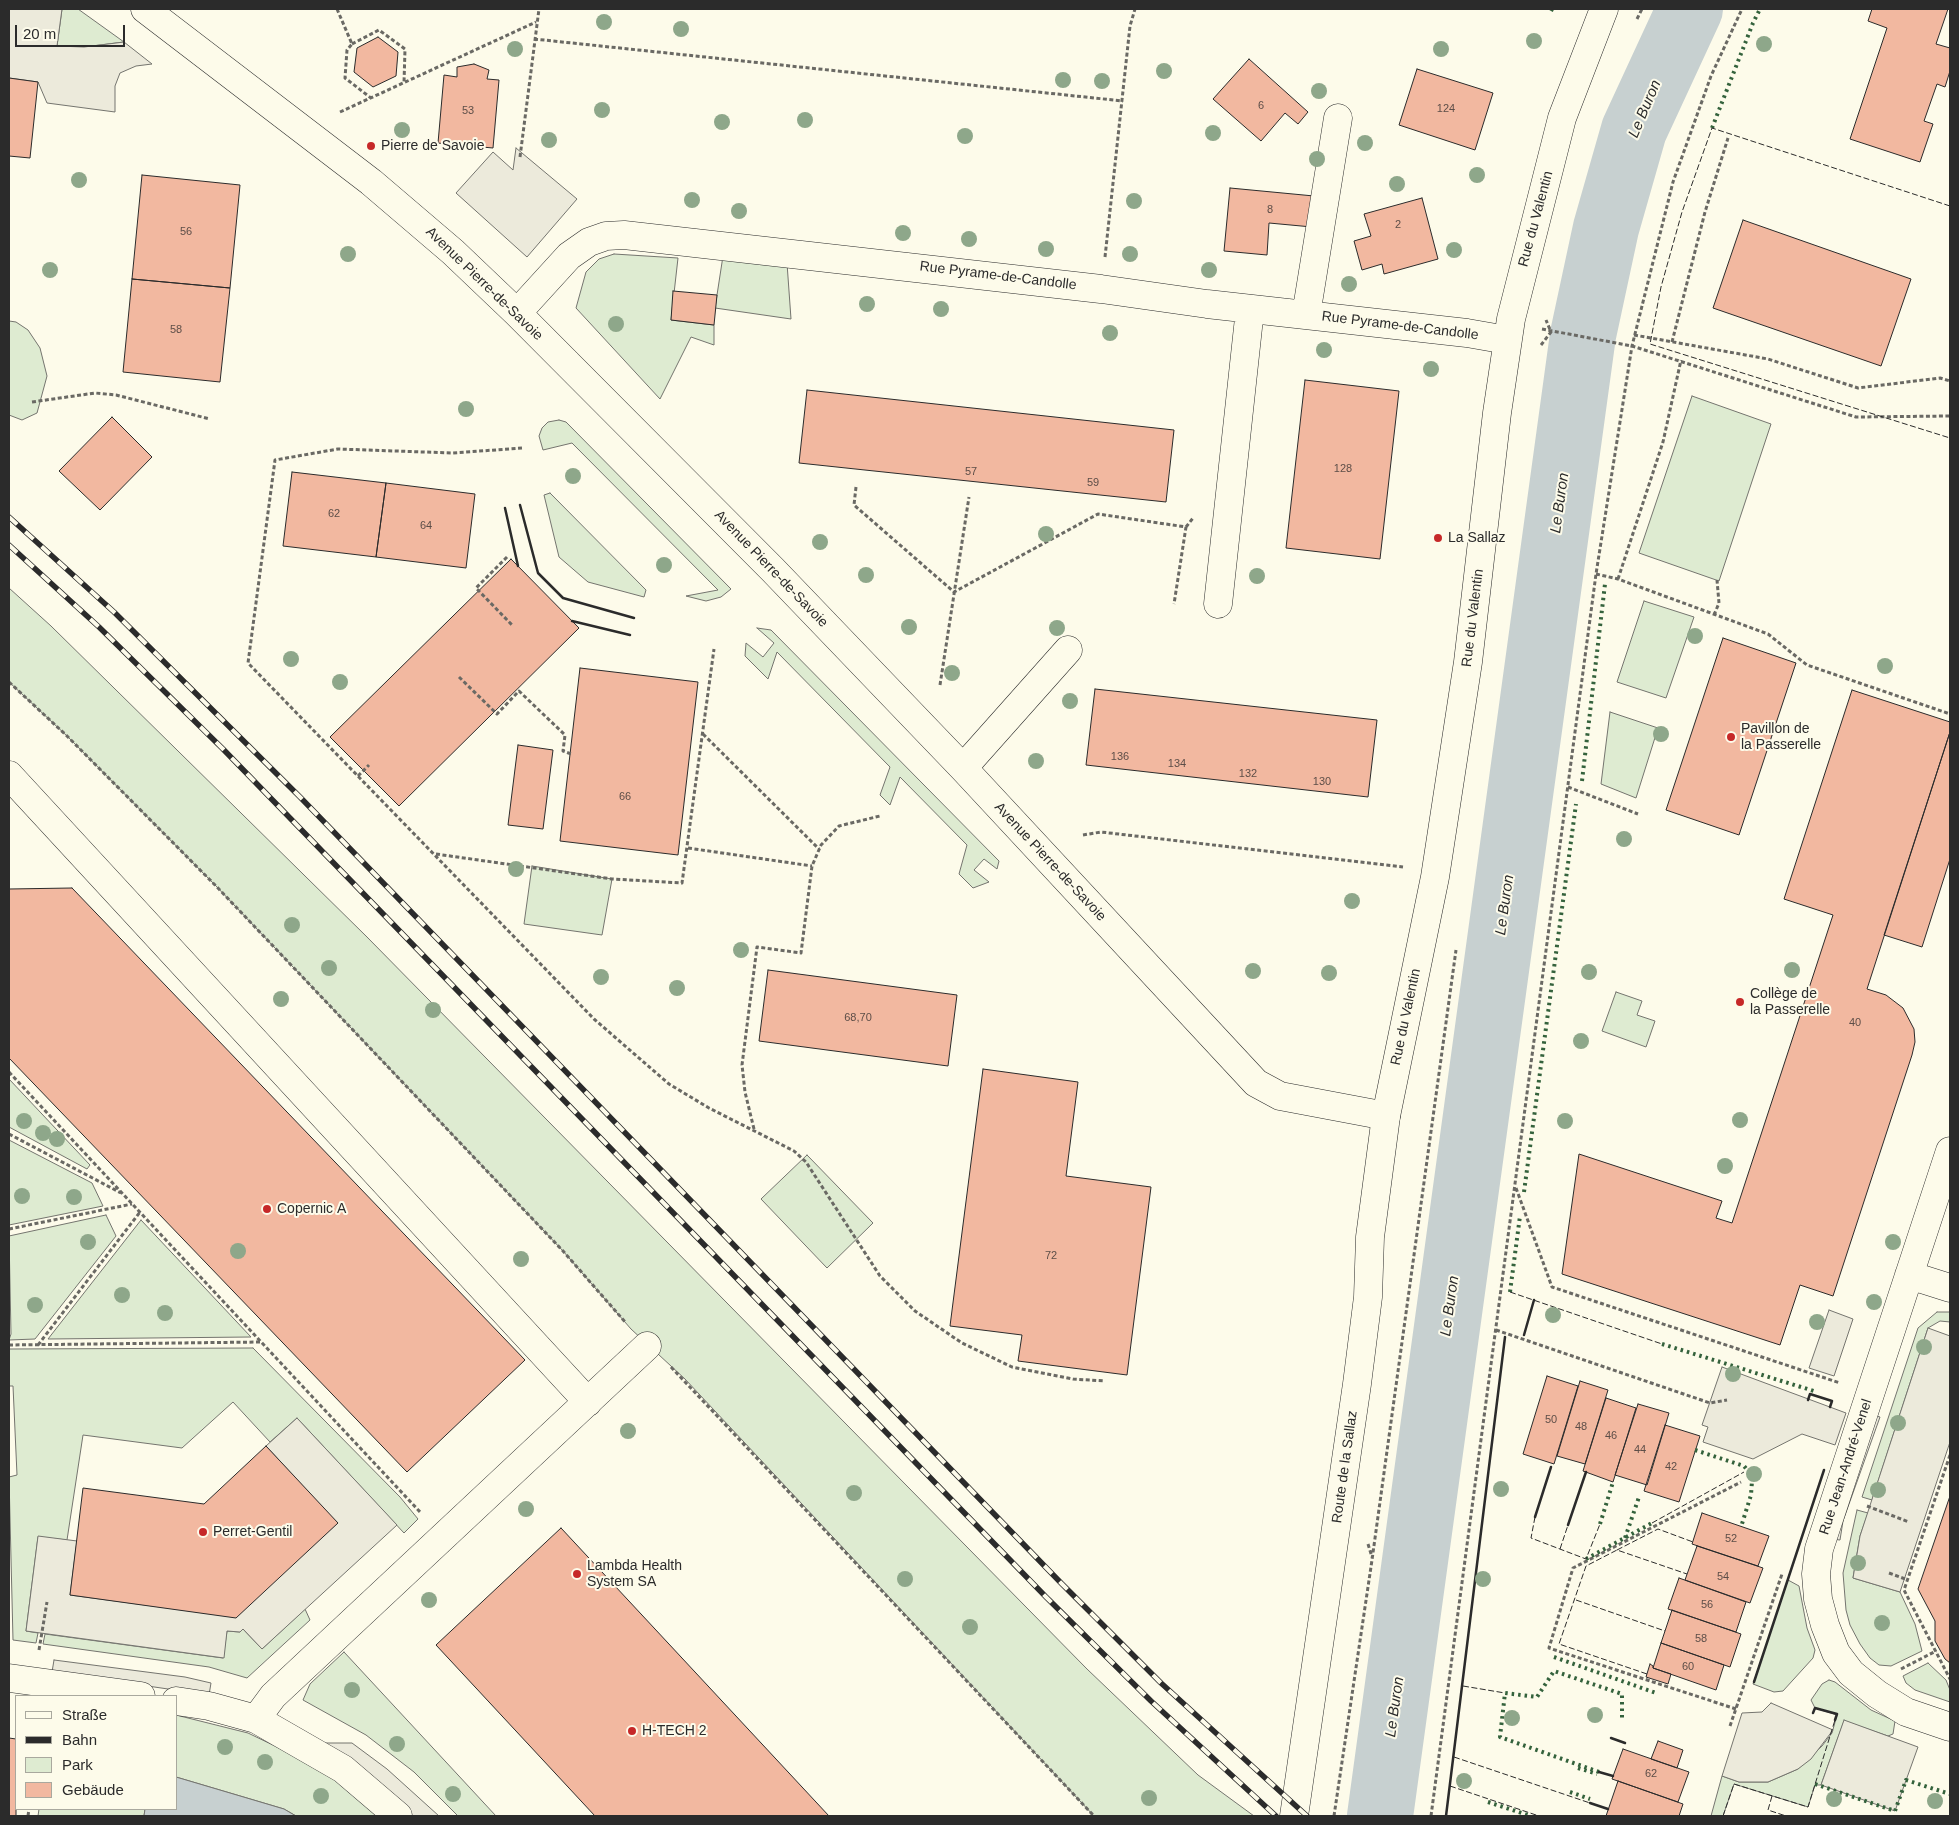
<!DOCTYPE html>
<html>
<head>
<meta charset="utf-8">
<style>
	body { margin:0 }
	#map { position:relative; width:1959px; height:1825px; overflow:hidden; background:#fdfbea; font-family:Helvetica,sans-serif }
	canvas { display:block }
	.frame { position:absolute; inset:0; border:10px solid #2b2b2b; pointer-events:none }
	.legend { position:absolute; left:15px; top:1695px; width:162px; height:115px; box-sizing:border-box; background:#fdfbea; border:1px solid #a9a89e; margin:0; padding:6px 9px; list-style:none; font-size:15px; color:#2b2b2b }
	.legend li { display:flex; align-items:center; gap:10px; height:25px }
	.legend b { width:25px; border:1px solid #a9a89e }
	.scale { position:absolute; left:15px; top:25px; width:110px; height:22px; box-sizing:border-box; border:2px solid #2b2b2b; border-top:0; padding-left:6px; font-size:15px; line-height:18px; white-space:nowrap; color:#2b2b2b; -webkit-text-stroke:4px #fdfbea; paint-order:stroke }
</style>
</head>
<body>
<div id="map">
<canvas width="1959" height="1825"></canvas>
<div class="frame"></div>
<ul class="legend">
<li><b style="height:6px;background:#fdfbea"></b>Straße</li>
<li><b style="height:6px;background:#2b2b2b"></b>Bahn</li>
<li><b style="height:14px;background:#deebd1"></b>Park</li>
<li><b style="height:14px;background:#f2b8a0"></b>Gebäude</li>
</ul>
<div class="scale">20 m</div>
</div>
<script>
const context = document.querySelector('canvas').getContext('2d');
context.lineJoin = 'round';
function paint(path, color) {
  context.fillStyle = color;
  context.fill(path, 'evenodd');
}
function toPath(rows) {
  const path = new Path2D();
  for (const r of rows) {
    path.moveTo(r[0], r[1]);
    for (let i = 2; i < r.length; i += 2) path.lineTo(r[i], r[i + 1]);
  }
  return path;
}
function trace(path, color, width, dash) {
  context.strokeStyle = color;
  context.lineWidth = width;
  context.lineCap = dash ? 'butt' : 'round';
  context.setLineDash(dash || []);
  context.stroke(path);
}
function drawText(font, color, halo, rows, align = 'center') {
  context.font = font + ' Helvetica,sans-serif';
  context.lineWidth = 4;
  context.setLineDash([]);
  context.textBaseline = 'middle';
  context.strokeStyle = halo;
  context.fillStyle = color;
  for (const [text, x, y, turn = 0] of rows) {
    context.save();
    context.translate(x, y);
    context.rotate((+turn || 0) * Math.PI / 180);
    context.textAlign = isNaN(turn) ? turn : align;
    if (halo) context.strokeText(text, 0, 0);
    context.fillText(text, 0, 0);
    context.restore();
  }
}
const green = toPath([
	[62,9,78,9,124,42,84,47,57,46,62,9],
	[614,254,678,258,671,320,714,325,714,345,691,337,660,399,576,308,586,272,599,259,614,254],
	[723,256,787,263,791,319,715,308,723,256],
	[9,321,16,322,28,330,40,348,47,376,37,413,22,420,9,415,9,321],
	[1692,396,1771,424,1719,581,1639,553,1692,396],
	[559,420,566,422,731,589,721,597,706,601,686,596,718,590,572,443,543,450,539,436,542,428,548,422,559,420],
	[550,493,646,590,644,597,588,582,559,557,544,495,550,493],
	[9,588,51,626,367,937,1087,1669,1198,1775,1254,1816,1094,1816,685,1379,631,1329,563,1251,216,886,67,736,9,682,9,588],
	[1644,601,1694,617,1666,698,1617,682,1644,601],
	[757,628,771,630,999,861,997,869,984,859,974,870,989,882,973,888,959,874,967,845,900,777,890,805,880,795,890,767,777,652,768,679,745,656,746,643,763,657,774,643,757,628],
	[1610,712,1658,728,1636,798,1601,784,1610,712],
	[532,866,612,879,602,935,524,924,532,866],
	[1616,992,1642,1001,1637,1015,1655,1021,1646,1047,1602,1031,1616,992],
	[9,1079,90,1165,87,1169,9,1127,9,1079],
	[9,1140,92,1183,103,1206,9,1225,9,1140],
	[807,1155,873,1223,827,1268,761,1199,807,1155],
	[106,1215,116,1236,35,1339,9,1340,11,1334,9,1236,106,1215],
	[141,1220,251,1337,48,1339,141,1220],
	[1937,1312,1950,1312,1950,1322,1940,1321,1928,1328,1872,1500,1862,1497,1918,1328,1937,1312],
	[253,1348,400,1497,418,1519,404,1533,297,1418,270,1442,233,1402,182,1448,83,1435,67,1540,38,1537,26,1631,38,1633,36,1643,13,1640,9,1477,17,1475,13,1386,9,1386,9,1349,253,1348],
	[1857,1510,1868,1513,1860,1536,1853,1578,1900,1592,1915,1624,1922,1651,1891,1666,1879,1665,1870,1658,1860,1644,1850,1625,1846,1610,1843,1573,1857,1510],
	[1788,1580,1799,1586,1807,1628,1815,1650,1813,1658,1783,1691,1774,1692,1753,1684,1788,1580],
	[305,1609,310,1620,247,1678,209,1667,43,1644,45,1634,223,1658,227,1631,240,1632,243,1629,262,1649,305,1609],
	[344,1652,496,1816,458,1816,414,1772,366,1735,303,1700,310,1684,344,1652],
	[1928,1663,1946,1680,1950,1690,1950,1702,1915,1690,1906,1683,1903,1676,1928,1663],
	[1829,1680,1835,1682,1871,1710,1895,1721,1893,1734,1888,1736,1844,1721,1821,1785,1815,1785,1808,1807,1734,1784,1723,1816,1711,1816,1722,1776,1739,1782,1768,1782,1798,1769,1822,1746,1832,1733,1837,1715,1815,1708,1811,1700,1822,1684,1829,1680],
	[176,1715,248,1733,329,1772,381,1816,296,1816,284,1809,176,1777,176,1715],
	[39,1809,145,1809,144,1816,38,1816,39,1809]
]);
const parking = toPath([
	[9,9,62,9,57,46,84,47,124,42,152,64,136,66,120,73,115,86,115,112,47,103,38,82,9,78,9,9],
	[516,148,577,199,527,257,456,193,493,152,513,170,516,148],
	[1829,1310,1853,1319,1834,1376,1809,1368,1829,1310],
	[1928,1328,1950,1336,1950,1442,1900,1592,1853,1578,1860,1536,1928,1328],
	[1722,1367,1846,1413,1835,1445,1802,1434,1753,1459,1703,1442,1708,1427,1702,1425,1722,1367],
	[1870,1414,1880,1417,1843,1521,1840,1540,1830,1539,1870,1414],
	[297,1418,397,1525,262,1649,243,1629,240,1632,227,1631,224,1658,26,1631,38,1536,77,1541,70,1595,236,1617,337,1523,266,1446,297,1418],
	[54,1660,185,1677,211,1683,209,1695,52,1672,54,1660],
	[1771,1703,1833,1730,1811,1759,1798,1769,1768,1782,1739,1782,1722,1776,1742,1713,1762,1712,1771,1703],
	[1844,1720,1918,1747,1895,1811,1821,1785,1844,1720],
	[319,1743,352,1743,387,1769,439,1816,412,1816,378,1786,319,1743]
]);
const water = toPath([
	[176,1777,284,1809,296,1816,144,1816,145,1809,176,1809,176,1777]
]);
const river = toPath([
	[1380,1816,1583,335,1606,228,1634,130,1690,9]
]);
const building = toPath([
	[1872,9,1948,9,1936,44,1950,48,1950,71,1945,87,1937,84,1924,121,1933,124,1920,162,1850,139,1887,28,1868,21,1872,9],
	[378,37,398,52,396,76,373,87,354,72,357,48,378,37],
	[1249,59,1308,112,1298,124,1285,113,1261,141,1213,99,1249,59],
	[474,64,489,70,487,79,499,80,493,148,438,143,444,75,457,77,457,67,474,64],
	[1417,69,1493,93,1475,150,1399,125,1417,69],
	[9,78,38,82,30,158,9,156,9,78],
	[142,175,240,185,230,288,132,279,142,175],
	[1230,188,1314,196,1312,227,1269,223,1267,255,1224,251,1230,188],
	[1422,198,1438,259,1384,274,1382,264,1362,270,1354,241,1371,236,1364,214,1422,198],
	[1743,220,1911,279,1881,366,1713,308,1743,220],
	[132,279,230,288,220,382,123,372,132,279],
	[673,291,717,295,714,325,671,320,673,291],
	[1305,380,1399,391,1380,559,1286,548,1305,380],
	[807,390,1174,430,1166,502,799,463,807,390],
	[112,417,152,457,100,510,59,471,112,417],
	[292,472,386,483,376,557,283,546,292,472],
	[386,483,475,494,466,568,376,557,386,483],
	[511,559,579,628,399,806,330,737,511,559],
	[1723,638,1796,663,1739,835,1666,810,1723,638],
	[580,668,698,682,678,855,560,841,580,668],
	[1095,689,1377,720,1368,797,1086,765,1095,689],
	[1852,690,1950,722,1950,732,1867,989,1886,995,1903,1008,1914,1029,1915,1042,1912,1055,1833,1296,1800,1285,1780,1345,1562,1274,1579,1154,1722,1201,1716,1218,1732,1223,1833,915,1784,899,1852,690],
	[1950,732,1950,859,1922,947,1884,935,1950,732],
	[518,745,553,750,543,829,508,825,518,745],
	[72,888,525,1360,407,1472,9,1058,9,889,72,888],
	[768,970,957,995,948,1066,759,1041,768,970],
	[983,1069,1078,1082,1066,1176,1151,1187,1127,1375,1018,1361,1022,1335,950,1326,983,1069],
	[1547,1376,1578,1386,1554,1464,1523,1454,1547,1376],
	[1580,1381,1608,1390,1585,1464,1557,1456,1580,1381],
	[1606,1398,1636,1408,1613,1482,1583,1471,1606,1398],
	[1638,1404,1669,1413,1647,1485,1615,1475,1638,1404],
	[1665,1425,1700,1436,1679,1502,1644,1491,1665,1425],
	[266,1446,338,1523,236,1618,70,1595,83,1488,204,1504,266,1446],
	[1950,1496,1950,1663,1945,1659,1935,1641,1935,1621,1918,1589,1950,1496],
	[1702,1513,1769,1536,1758,1566,1692,1544,1702,1513],
	[561,1528,829,1816,595,1816,436,1645,561,1528],
	[1697,1546,1763,1568,1750,1603,1685,1580,1697,1546],
	[1679,1578,1746,1602,1736,1632,1668,1609,1679,1578],
	[1672,1610,1741,1634,1730,1667,1661,1643,1672,1610],
	[1661,1643,1724,1665,1716,1690,1653,1668,1661,1643],
	[1650,1664,1653,1666,1653,1668,1671,1674,1668,1684,1646,1677,1650,1664],
	[9,1738,16,1739,16,1816,9,1816,9,1738],
	[1658,1741,1683,1750,1677,1768,1651,1759,1658,1741],
	[1623,1749,1689,1772,1678,1802,1612,1779,1623,1749],
	[1618,1781,1683,1804,1679,1816,1606,1816,1618,1781]
]);
const path = toPath([
	[337,9,352,44,347,50,345,78,371,98],
	[1637,19,1642,9],
	[534,39,1123,101],
	[352,44,379,30,405,49,404,83],
	[340,112,536,22],
	[520,157,539,9],
	[1105,257,1130,26,1135,9],
	[1542,329,1632,346,1856,417,1950,416],
	[1634,335,1768,359,1858,388,1940,378,1950,381],
	[1672,342,1705,212,1728,138],
	[1541,345,1551,332,1546,320],
	[32,402,95,393,116,395,210,419],
	[522,448,453,453,338,449,275,460,248,663,594,1019,669,1084,709,1108,794,1151,806,1162,880,1276,915,1311,962,1343,1012,1367,1073,1379,1105,1381],
	[856,487,854,505,954,592,1098,514,1186,527,1174,604],
	[1186,527,1193,518],
	[507,557,476,588,512,625],
	[1596,574,1618,579,1768,634,1807,665,1950,714],
	[1618,579,1663,442,1681,360],
	[1714,615,1719,603,1717,580],
	[459,677,497,714,519,691,565,735,563,751,571,754],
	[9,682,67,736,216,886,563,1251,626,1323],
	[940,685,969,497],
	[703,734,819,849],
	[358,776,369,765],
	[1568,787,1638,814],
	[1083,835,1101,832,1403,867],
	[688,848,812,866],
	[436,854,612,879,682,883,714,649],
	[9,1072,421,1513],
	[754,1129,745,1092,742,1065,757,947,801,953,812,866,821,845,839,826,880,816],
	[9,1134,121,1193],
	[1516,1188,1552,1287,1840,1383],
	[9,1229,132,1204],
	[1496,1330,1710,1403,1727,1400],
	[9,1345,260,1342],
	[38,1345,140,1212],
	[671,1367,1094,1816],
	[1950,1455,1904,1590,1950,1679],
	[1867,1506,1909,1522],
	[1368,1544,1372,1557],
	[1889,1573,1908,1580],
	[39,1650,47,1602],
	[1901,1669,1936,1651],
	[1736,1709,1549,1648,1573,1568,1741,1482],
	[1730,1726,1782,1574],
	[28,1816,29,1809],
	[1334,1816,1372,1560,1456,950],
	[1431,1816,1596,574,1632,346,1673,182,1711,76,1742,9]
]);
const minor = toPath([
	[145,9,371,182,453,252,517,313,773,570,963,768,1256,1083,1280,1096,1386,1116],
	[517,313,569,256,589,242,606,236,624,235,1101,289,1207,304,1467,333,1507,340],
	[1306,315,1338,118],
	[1218,604,1250,309],
	[963,768,1068,650],
	[9,775,588,1402],
	[1950,1151,1819,1549,1816,1574,1818,1599,1825,1625,1836,1653,1851,1673,1877,1694,1906,1712,1950,1727],
	[1909,1275,1950,1288],
	[9,1678,141,1696],
	[176,1701,209,1706,256,1719,343,1769,398,1816],
	[256,1719,273,1696,647,1346]
]);
const major = toPath([
	[1294,1816,1357,1384,1368,1297,1370,1237,1386,1116,1435,877,1468,662,1497,413,1511,319,1562,118,1604,9]
]);
const rail = toPath([
	[9,517,114,612,300,797,1062,1584,1161,1683,1307,1816],
	[9,545,99,627,223,749,1046,1597,1151,1701,1276,1816]
]);
const hedge = toPath([
	[1551,11,1552,9],
	[1712,128,1753,23,1760,9],
	[1582,781,1605,584],
	[1524,1192,1576,804],
	[1510,1292,1520,1216],
	[1662,1344,1814,1391],
	[1695,1450,1744,1466,1749,1472,1752,1481,1751,1495,1741,1527],
	[1600,1524,1613,1482],
	[1625,1538,1639,1497],
	[1586,1559,1652,1523],
	[1554,1657,1656,1693],
	[1578,1768,1597,1774],
	[1599,1772,1500,1737,1505,1693,1537,1697,1554,1671,1622,1694,1622,1721],
	[1815,1784,1895,1811,1906,1780,1950,1794],
	[1570,1792,1590,1799],
	[1488,1802,1531,1816]
]);
const fence = toPath([
	[1950,206,1712,128,1682,212,1661,287,1650,344,1950,438],
	[1510,1292,1662,1344],
	[1535,1517,1531,1538,1586,1559,1600,1524],
	[1652,1523,1744,1472],
	[1560,1549,1568,1525],
	[1617,1550,1658,1529,1693,1542],
	[1576,1600,1665,1631],
	[1647,1674,1559,1644,1586,1566,1617,1550,1687,1574],
	[1463,1686,1505,1693],
	[1454,1757,1590,1803],
	[1450,1786,1539,1816],
	[1772,1796,1768,1810,1786,1816],
	[1723,1816,1734,1784,1808,1807,1835,1720]
]);
const wall = toPath([
	[520,505,538,573,563,598,634,618],
	[505,508,518,566],
	[572,621,630,635],
	[1524,1335,1534,1300],
	[1808,1400,1810,1394,1832,1401,1830,1407],
	[1535,1517,1551,1467],
	[1568,1525,1586,1472],
	[1754,1682,1824,1470],
	[1813,1713,1815,1708,1837,1714,1835,1720],
	[1611,1738,1625,1743],
	[1599,1772,1613,1776],
	[1590,1803,1608,1809],
	[1446,1816,1505,1337]
]);
const trees = [
	[604,22],
	[681,29],
	[1534,41],
	[1764,44],
	[515,49],
	[1441,49],
	[1164,71],
	[1063,80],
	[1102,81],
	[1319,91],
	[602,110],
	[805,120],
	[722,122],
	[402,130],
	[1213,133],
	[965,136],
	[549,140],
	[1365,143],
	[1317,159],
	[1477,175],
	[79,180],
	[1397,184],
	[692,200],
	[1134,201],
	[739,211],
	[903,233],
	[969,239],
	[1046,249],
	[1454,250],
	[348,254],
	[1130,254],
	[50,270],
	[1209,270],
	[1349,284],
	[867,304],
	[941,309],
	[616,324],
	[1110,333],
	[1324,350],
	[1431,369],
	[466,409],
	[573,476],
	[1046,534],
	[820,542],
	[664,565],
	[866,575],
	[1257,576],
	[909,627],
	[1057,628],
	[1695,636],
	[291,659],
	[1885,666],
	[952,673],
	[340,682],
	[1070,701],
	[1661,734],
	[1036,761],
	[1624,839],
	[516,869],
	[1352,901],
	[292,925],
	[741,950],
	[329,968],
	[1792,970],
	[1253,971],
	[1589,972],
	[1329,973],
	[601,977],
	[677,988],
	[281,999],
	[433,1010],
	[1581,1041],
	[1740,1120],
	[24,1121],
	[1565,1121],
	[43,1133],
	[57,1139],
	[1725,1166],
	[22,1196],
	[74,1197],
	[88,1242],
	[1893,1242],
	[238,1251],
	[521,1259],
	[122,1295],
	[1874,1302],
	[35,1305],
	[165,1313],
	[1553,1315],
	[1817,1322],
	[1924,1347],
	[1733,1374],
	[1898,1423],
	[628,1431],
	[1754,1474],
	[1501,1489],
	[1878,1490],
	[854,1493],
	[526,1509],
	[1858,1563],
	[905,1579],
	[1483,1579],
	[429,1600],
	[1882,1623],
	[970,1627],
	[352,1690],
	[1595,1715],
	[1512,1718],
	[397,1744],
	[225,1747],
	[265,1762],
	[1464,1781],
	[453,1794],
	[321,1796],
	[1149,1798],
	[1834,1799],
	[1935,1801]
];
const markers = [
	[371,146,5,"#c62828"],
	[1438,538,5,"#c62828"],
	[1731,737,5,"#c62828"],
	[1740,1002,5,"#c62828"],
	[267,1209,5,"#c62828"],
	[203,1532,5,"#c62828"],
	[577,1574,5,"#c62828"],
	[632,1731,5,"#c62828"]
];
const numberNames = [
	["6",1261,106],
	["124",1446,109],
	["53",468,111],
	["8",1270,210],
	["2",1398,225],
	["56",186,232],
	["58",176,330],
	["128",1343,469],
	["57",971,472],
	["59",1093,483],
	["62",334,514],
	["64",426,526],
	["136",1120,757],
	["134",1177,764],
	["132",1248,774],
	["130",1322,782],
	["66",625,797],
	["68,70",858,1018],
	["40",1855,1023],
	["72",1051,1256],
	["50",1551,1420],
	["48",1581,1427],
	["46",1611,1436],
	["44",1640,1450],
	["42",1671,1467],
	["52",1731,1539],
	["54",1723,1577],
	["56",1707,1605],
	["58",1701,1639],
	["60",1688,1667],
	["62",1651,1774]
];
const poiNames = [
	["Pierre de Savoie",381,146],
	["La Sallaz",1448,538],
	["Pavillon de",1741,729],
	["la Passerelle",1741,745],
	["Collège de",1750,994],
	["la Passerelle",1750,1010],
	["Copernic A",277,1209],
	["Perret-Gentil",213,1532],
	["Lambda Health",587,1566],
	["System SA",587,1582],
	["H-TECH 2",642,1731]
];
const streetNames = [
	["Rue du Valentin",1536,219,-75],
	["Rue Pyrame-de-Candolle",998,276,7],
	["Avenue Pierre-de-Savoie",484,284,44],
	["Rue Pyrame-de-Candolle",1400,326,7],
	["Avenue Pierre-de-Savoie",771,569,46],
	["Rue du Valentin",1473,618,-83],
	["Avenue Pierre-de-Savoie",1050,862,47],
	["Rue du Valentin",1406,1017,-78],
	["Route de la Sallaz",1345,1467,-82],
	["Rue Jean-André-Venel",1846,1467,-72]
];
const waterNames = [
	["Le Buron",1645,109,-67],
	["Le Buron",1560,503,-82],
	["Le Buron",1505,905,-82],
	["Le Buron",1450,1306,-82],
	["Le Buron",1395,1707,-82]
];
paint(green, '#deebd1');
trace(green, '#74746e', 1);
paint(parking, '#eceadb');
trace(parking, '#74746e', 1);
paint(water, '#c7d0d0');
trace(water, '#74746e', 1);
trace(river, '#c7d0d0', 66);
paint(building, '#f2b8a0');
trace(building, '#2b2b2b', 1);
trace(minor, '#2b2b2b', 29);
trace(major, '#2b2b2b', 29);
trace(path, '#6a6964', 3, [4, 2.5]);
trace(minor, '#fdfbea', 28);
trace(major, '#fdfbea', 28);
trace(rail, '#2b2b2b', 5.5);
trace(rail, '#fdfbea', 4, [11]);
trace(hedge, '#34623c', 4, [2.5, 4]);
trace(fence, '#2b2b2b', 1, [6, 2.5]);
trace(wall, '#2b2b2b', 2.5);
context.fillStyle = '#8ea78a';
for (const [x, y] of trees) {
  context.beginPath();
  context.arc(x, y, 8, 0, 2 * Math.PI);
  context.fill();
}
for (const [x, y, r, color] of markers) {
  const dot = new Path2D();
  dot.arc(x, y, r, 0, 2 * Math.PI);
  context.fillStyle = color;
  context.fill(dot);
  trace(dot, '#fdfbea', 2);
}
drawText('11px', '#5d4e48', null, numberNames);
drawText('14px', '#2b2b2b', '#fdfbea', poiNames, 'left');
drawText('14px', '#2b2b2b', '#fdfbea', streetNames);
drawText('italic 15px', '#2b2b2b', '#fdfbea', waterNames);
</script>
</body>
</html>
